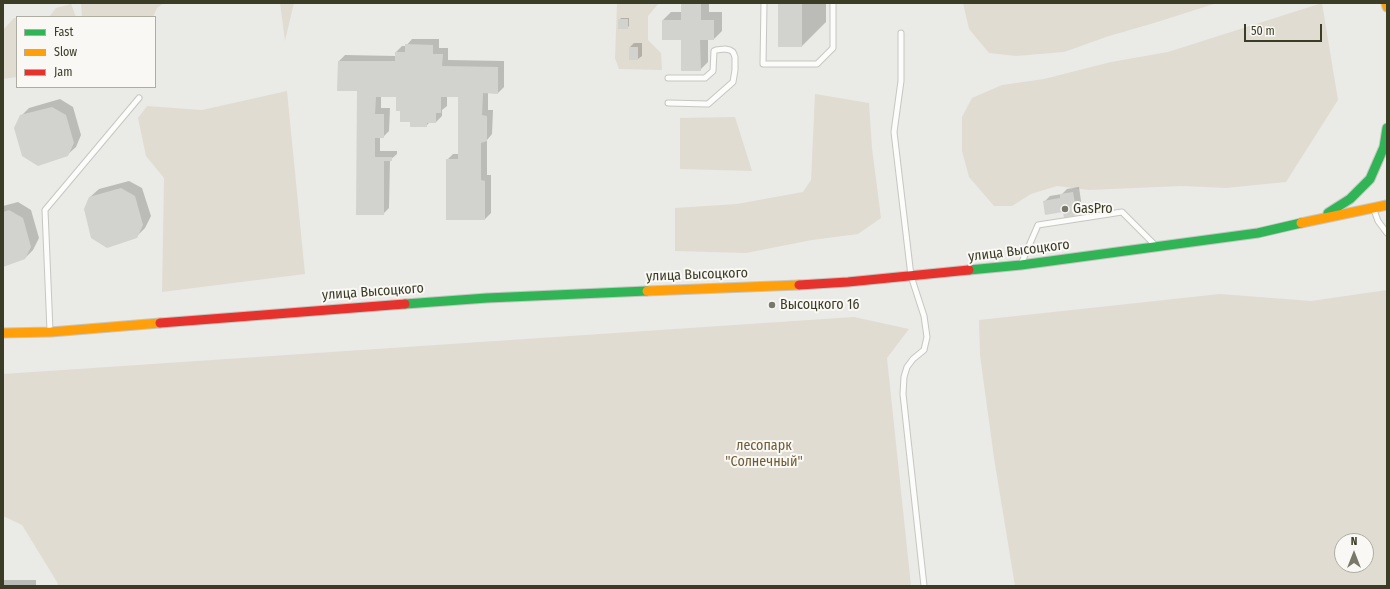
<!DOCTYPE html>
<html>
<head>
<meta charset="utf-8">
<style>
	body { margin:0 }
	#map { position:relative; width:1390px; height:589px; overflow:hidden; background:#eaeae6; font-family:"Fira Sans Condensed",sans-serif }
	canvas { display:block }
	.frame { position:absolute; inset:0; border:4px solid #3b3c26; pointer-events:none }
	.legend { position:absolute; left:16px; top:16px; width:140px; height:72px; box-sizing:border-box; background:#f9f8f5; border:1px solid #adada2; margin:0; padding:5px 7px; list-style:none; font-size:12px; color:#3b3c26 }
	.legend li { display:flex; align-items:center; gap:8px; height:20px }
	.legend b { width:20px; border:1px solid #adada2 }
	.north { position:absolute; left:1334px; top:533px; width:40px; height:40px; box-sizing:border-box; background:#f9f8f5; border:1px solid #adada2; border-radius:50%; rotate:0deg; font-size:11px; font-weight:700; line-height:16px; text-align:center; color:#3b3c26 }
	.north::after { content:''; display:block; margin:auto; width:14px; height:18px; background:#787969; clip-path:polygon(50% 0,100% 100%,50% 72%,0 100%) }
	.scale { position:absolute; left:1244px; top:24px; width:78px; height:18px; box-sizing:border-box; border:2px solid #3b3c26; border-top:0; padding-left:5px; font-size:12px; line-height:14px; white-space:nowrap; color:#3b3c26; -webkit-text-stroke:3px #f9f8f5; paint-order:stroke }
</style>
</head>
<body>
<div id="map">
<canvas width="1390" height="589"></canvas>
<div class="frame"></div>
<ul class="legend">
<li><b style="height:5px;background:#30b455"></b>Fast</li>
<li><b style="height:5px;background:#ff9f0a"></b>Slow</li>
<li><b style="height:5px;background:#e5322d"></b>Jam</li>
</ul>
<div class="north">N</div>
<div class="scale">50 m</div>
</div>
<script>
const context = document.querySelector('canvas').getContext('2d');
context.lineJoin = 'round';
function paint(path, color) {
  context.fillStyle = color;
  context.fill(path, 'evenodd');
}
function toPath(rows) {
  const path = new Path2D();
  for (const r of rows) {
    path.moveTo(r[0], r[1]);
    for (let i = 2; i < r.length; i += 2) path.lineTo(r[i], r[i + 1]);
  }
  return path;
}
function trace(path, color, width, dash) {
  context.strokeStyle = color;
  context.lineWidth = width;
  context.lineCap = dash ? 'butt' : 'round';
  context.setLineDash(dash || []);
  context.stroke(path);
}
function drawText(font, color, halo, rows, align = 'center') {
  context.font = font + ' "Fira Sans Condensed",sans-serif';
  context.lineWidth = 4;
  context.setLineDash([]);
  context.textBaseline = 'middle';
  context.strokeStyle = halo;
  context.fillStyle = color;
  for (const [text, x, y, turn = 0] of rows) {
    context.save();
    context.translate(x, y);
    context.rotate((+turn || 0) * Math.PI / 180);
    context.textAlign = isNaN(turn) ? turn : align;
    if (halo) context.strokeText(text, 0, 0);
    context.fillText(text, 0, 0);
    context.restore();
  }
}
const green = toPath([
	[81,3,164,3,157,8,153,17,82,17],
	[280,3,294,3,285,41],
	[617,3,659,3,648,16,648,40,661,53,662,70,619,69,615,58],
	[963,3,1217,3,1154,23,1109,36,1064,52,1016,56,989,53,969,29],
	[1322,3,1338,100,1286,182,1226,188,1181,186,1089,190,1057,186,1031,194,1012,206,994,206,969,177,962,151,962,117,972,98,1002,85,1044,79,1111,62,1168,52],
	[71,4,76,17,49,17,56,8],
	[14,18,17,18,17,77,3,79,3,30],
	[287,91,305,274,162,292,164,178,146,156,138,118,147,106,202,110],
	[815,94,869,103,872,148,881,218,858,234,812,240,746,253,675,251,675,208,737,204,803,192,811,180],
	[735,117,752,171,680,169,680,118],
	[1387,290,1387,586,1015,586,994,458,980,355,979,320,1220,294,1311,301],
	[1342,541,1366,541,1366,565,1342,565],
	[854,317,909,329,887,358,911,586,58,586,57,582,22,525,3,516,3,374]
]);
const shadow = toPath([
	[682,3,709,3,709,12,722,12,722,31,714,39,708,39,708,62,700,70,682,39,663,20,671,12,682,12],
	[779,3,826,3,826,22,802,46],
	[621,18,629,18,629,26,627,28,619,20],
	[412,39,439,39,439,48,448,48,448,60,504,61,504,87,498,93,488,92,488,110,493,110,492,134,487,140,487,175,491,175,491,213,485,219,447,160,453,154,459,154,459,96,447,96,447,106,442,110,442,116,436,122,430,122,426,126,411,121,401,110,397,96,381,96,381,108,390,108,389,131,383,137,380,137,380,151,397,151,397,154,390,160,389,208,383,214,358,90,338,90,339,61,345,55,396,56,396,52,402,46,406,46],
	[634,43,642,43,642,56,638,59,630,59,630,47],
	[60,99,73,107,81,135,76,147,67,155,21,116,29,108],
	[129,181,142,188,151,216,145,228,136,237,90,197,99,189],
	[1079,187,1082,208,1076,214,1044,202,1050,196,1062,194,1067,189],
	[18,202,31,210,39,238,33,250,24,259,3,266,3,206],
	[3,580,36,580,36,586,3,586]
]);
const building = toPath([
	[681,3,701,3,701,20,714,20,714,40,700,40,701,71,681,71,681,40,662,40,662,20,681,20],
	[778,3,802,3,802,47,778,47],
	[618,19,628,19,628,29,618,29],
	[405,44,433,45,433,54,443,54,442,66,498,67,498,94,483,93,482,115,487,116,487,141,481,143,481,180,485,181,485,220,446,220,446,159,458,159,458,97,441,97,441,113,436,113,436,123,427,123,427,127,410,127,410,122,400,122,400,111,396,111,396,97,376,97,375,114,384,114,384,138,375,138,375,157,392,157,392,161,384,161,384,215,356,215,357,91,337,91,338,61,395,61,395,52,405,52],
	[629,47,638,47,638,60,629,60],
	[52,107,66,115,74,143,68,156,38,166,22,156,14,128,20,115],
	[121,188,135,196,143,225,137,238,107,248,91,238,84,209,89,197],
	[1073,192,1077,215,1064,218,1063,212,1045,215,1043,201,1060,198,1060,194],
	[9,210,23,218,31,247,25,259,3,267,3,212]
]);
const lane = toPath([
	[764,3,763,64,817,64,833,48,833,3],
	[901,33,901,81,894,132,911,276,924,316,927,337,924,350,913,359,907,367,904,377,903,394,924,586],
	[668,78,705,78,713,71,714,51,716,50,725,49,730,50,733,52,735,57,735,70,733,82,708,104,668,103],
	[1374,210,1378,221,1387,233],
	[1022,262,1038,225,1122,212,1155,245],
	[50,331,45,210,139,98]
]);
const fast = toPath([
	[1328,213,1350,199,1370,179,1384,147,1387,128],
	[969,270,1021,265,1258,233,1301,223],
	[405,304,487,298,647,291]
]);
const slow = toPath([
	[1386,3,1387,7],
	[1301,223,1387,205],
	[647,291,799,285],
	[3,333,51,332,160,323]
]);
const jam = toPath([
	[799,285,848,282,969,270],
	[160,323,405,304]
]);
const markers = [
	[1065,209,4,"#787969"],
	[772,305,4,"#787969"]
];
const poiNames = [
	["GasPro",1073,209],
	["Высоцкого 16",780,305]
];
const streetNames = [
	["улица Высоцкого",1019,251,-7],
	["улица Высоцкого",697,275,-2],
	["улица Высоцкого",373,292,-4]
];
const parkNames = [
	["лесопарк",764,446],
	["\"Солнечный\"",764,462]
];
paint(green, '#e1dcd1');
paint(shadow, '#0003');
paint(building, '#d2d2ce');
trace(lane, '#c6c6c2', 7);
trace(fast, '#c6c6c1', 11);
trace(slow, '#c6c6c1', 11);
trace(jam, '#c6c6c1', 11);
trace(lane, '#fcfcfb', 5);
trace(fast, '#30b455', 9);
trace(slow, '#ff9f0a', 9);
trace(jam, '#e5322d', 9);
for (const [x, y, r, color] of markers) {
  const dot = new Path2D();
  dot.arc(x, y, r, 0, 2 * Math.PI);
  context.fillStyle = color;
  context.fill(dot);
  trace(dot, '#f9f8f5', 1.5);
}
drawText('14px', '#3b3c26', '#f9f8f5', poiNames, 'left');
drawText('14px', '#3b3c26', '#f9f8f5', streetNames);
drawText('14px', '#6e5d35', '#f9f8f5', parkNames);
</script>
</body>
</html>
